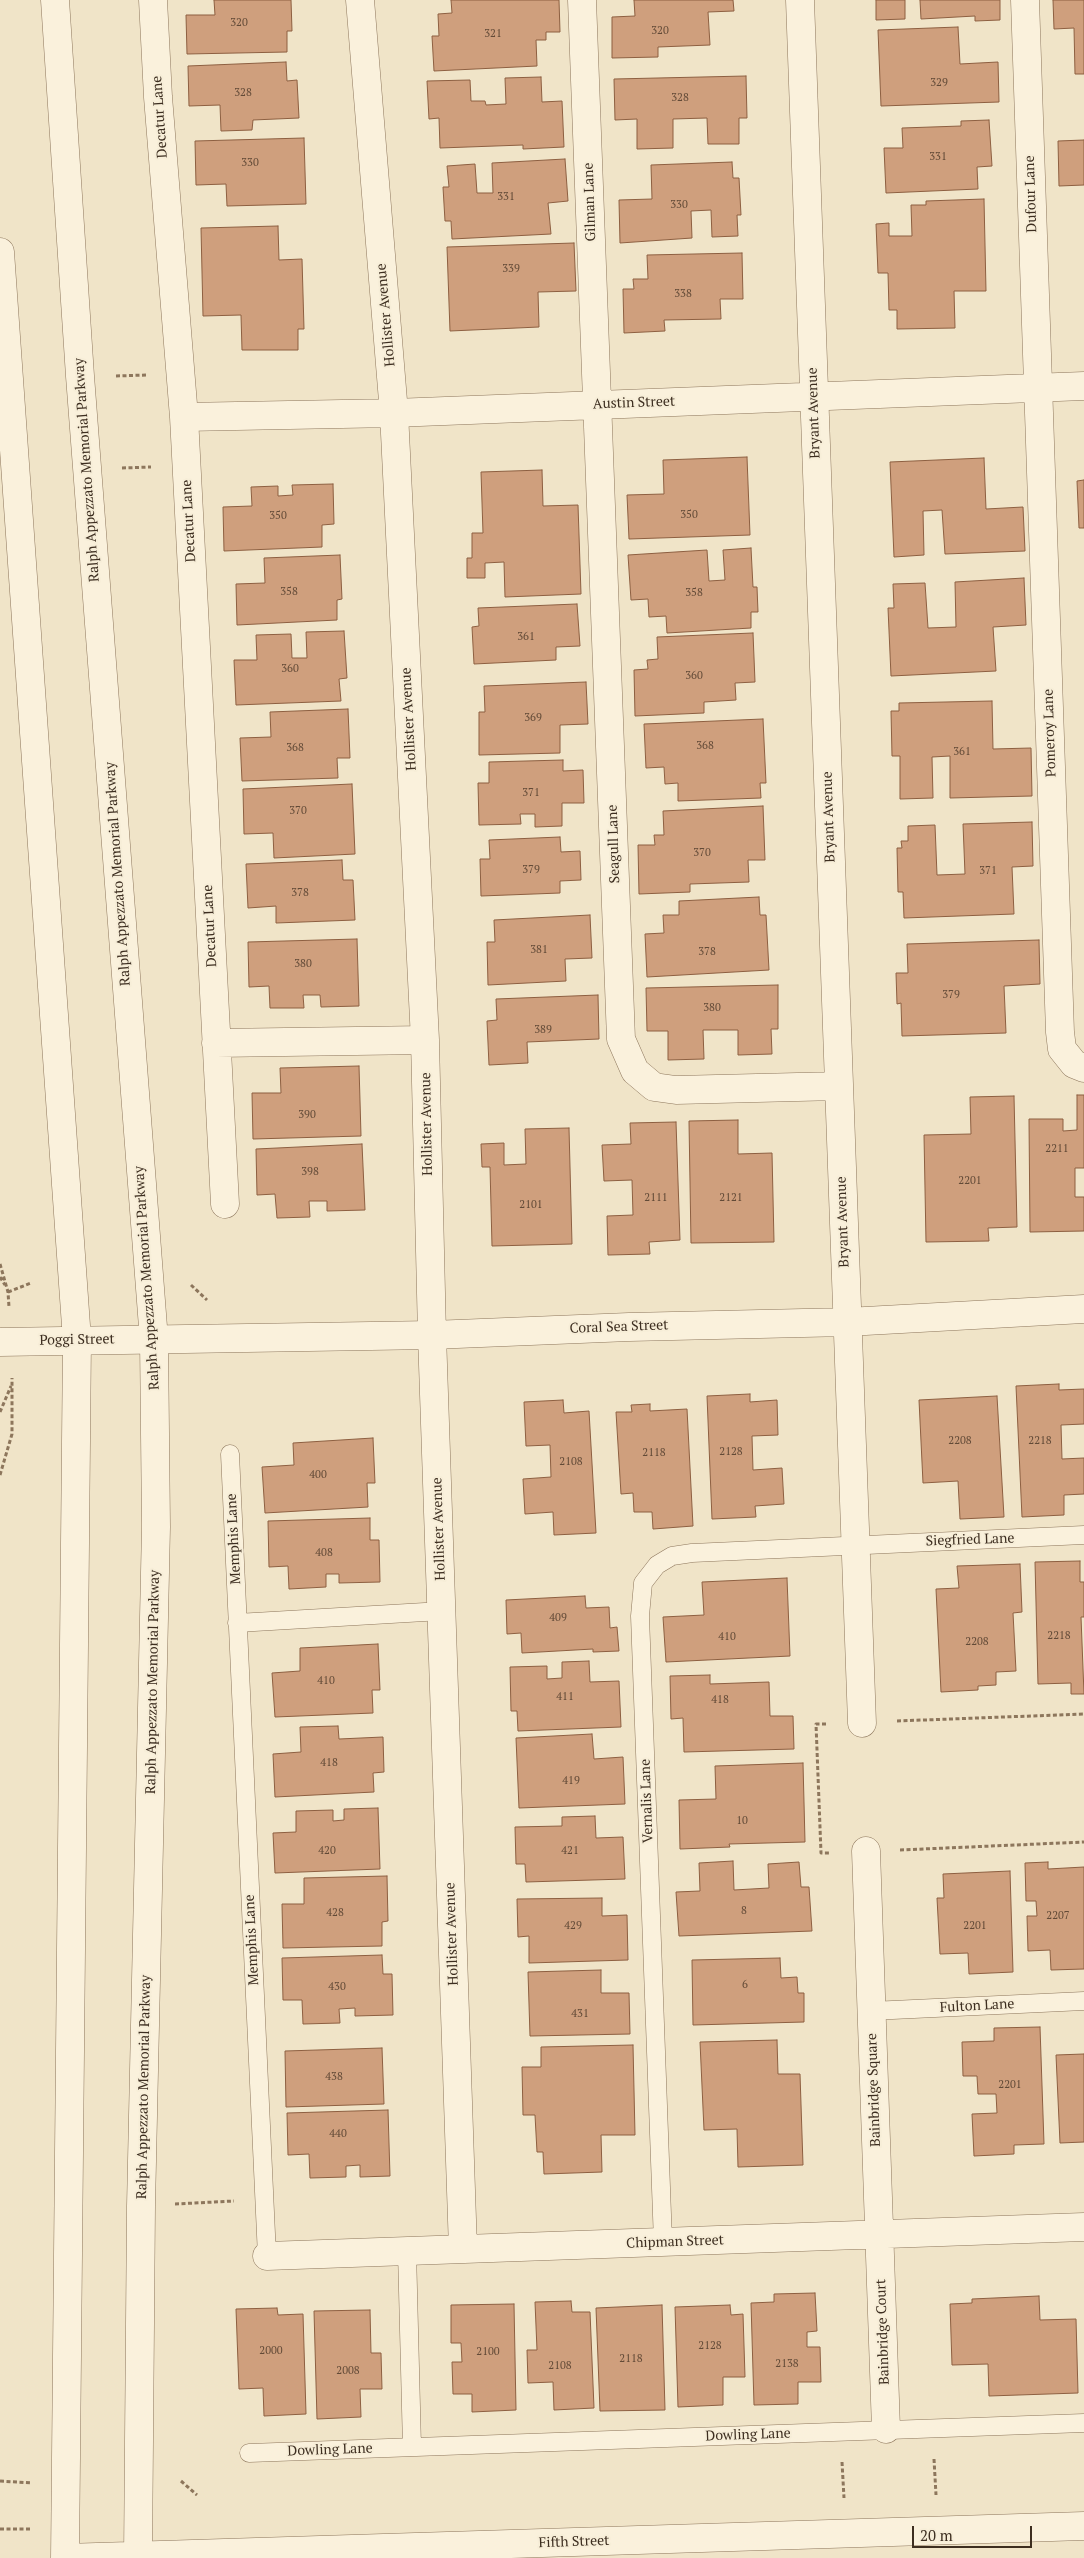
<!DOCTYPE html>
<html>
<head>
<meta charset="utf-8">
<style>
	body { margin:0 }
	#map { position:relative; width:1084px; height:2558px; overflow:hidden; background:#f0e4c8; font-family:"PT Serif",serif }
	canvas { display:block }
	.scale { position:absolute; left:912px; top:2526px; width:120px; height:22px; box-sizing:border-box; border:2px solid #3d2e20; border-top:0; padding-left:6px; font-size:15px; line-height:18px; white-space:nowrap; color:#3d2e20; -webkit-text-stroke:4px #f7eed8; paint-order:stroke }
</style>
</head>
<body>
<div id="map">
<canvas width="1084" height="2558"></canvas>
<div class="scale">20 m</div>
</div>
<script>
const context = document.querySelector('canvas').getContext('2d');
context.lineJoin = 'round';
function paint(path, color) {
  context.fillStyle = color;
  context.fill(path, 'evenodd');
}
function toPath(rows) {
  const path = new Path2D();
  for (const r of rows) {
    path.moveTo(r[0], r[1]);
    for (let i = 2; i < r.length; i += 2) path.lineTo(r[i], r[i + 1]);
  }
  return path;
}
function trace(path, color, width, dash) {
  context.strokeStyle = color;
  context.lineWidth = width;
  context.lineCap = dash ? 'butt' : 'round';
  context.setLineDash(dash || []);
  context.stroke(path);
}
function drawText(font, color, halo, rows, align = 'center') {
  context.font = font + ' "PT Serif",serif';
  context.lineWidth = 4;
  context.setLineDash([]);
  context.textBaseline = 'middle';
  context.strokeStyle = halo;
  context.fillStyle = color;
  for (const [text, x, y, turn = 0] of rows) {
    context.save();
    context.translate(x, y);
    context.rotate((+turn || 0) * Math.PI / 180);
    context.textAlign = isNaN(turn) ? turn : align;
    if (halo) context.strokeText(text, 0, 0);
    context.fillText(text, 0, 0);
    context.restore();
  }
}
const building = toPath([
	[214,0,291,0,292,31,287,31,287,52,187,54,186,15,215,15,214,0],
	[451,0,559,0,560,32,546,32,546,40,536,40,537,66,434,71,432,36,439,36,438,14,452,13,451,0],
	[634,0,733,0,734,11,708,12,710,45,658,47,658,57,612,58,612,17,635,16,634,0],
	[876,0,905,0,905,19,876,20,876,0],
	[920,0,1000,0,1000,20,975,21,975,16,921,19,920,0],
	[1053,0,1084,0,1084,74,1075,74,1074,28,1054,29,1053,0],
	[958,27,960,64,998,62,999,102,881,106,878,30,958,27],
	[286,62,287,81,297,80,299,118,253,120,252,130,221,131,220,105,189,106,188,66,286,62],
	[746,76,747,118,739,118,739,144,708,144,707,118,673,119,673,148,637,149,637,119,615,120,614,79,746,76],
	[541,77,542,102,562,101,564,147,523,149,523,145,440,148,439,118,429,119,427,81,470,80,471,101,485,101,486,105,506,104,505,78,541,77],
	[989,120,992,166,977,167,978,189,886,193,884,148,903,148,902,128,961,126,961,121,989,120],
	[304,138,306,204,227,206,226,184,196,185,195,141,304,138],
	[1084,140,1084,185,1059,186,1058,141,1084,140],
	[565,159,568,201,548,203,551,234,452,239,451,221,445,221,443,187,449,187,447,166,475,164,477,193,493,193,492,163,565,159],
	[732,162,733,178,739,178,741,215,737,215,738,236,712,237,711,210,691,211,692,238,620,243,619,200,652,199,651,165,732,162],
	[984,199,986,291,954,291,955,328,897,329,897,310,889,310,888,273,878,273,876,224,889,223,889,236,912,236,911,205,926,205,926,201,984,199],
	[278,226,279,260,302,259,304,329,298,329,298,350,242,350,241,315,203,316,201,228,278,226],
	[574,243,576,291,538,292,539,327,450,331,447,247,574,243],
	[742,253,743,299,720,299,721,319,664,320,665,331,624,333,623,289,634,289,633,279,648,279,647,255,742,253],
	[747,457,750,535,629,539,627,495,664,494,663,460,747,457],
	[984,458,986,509,1023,507,1025,551,945,554,942,510,923,511,924,555,894,557,890,462,984,458],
	[542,470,543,506,578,505,581,594,505,597,504,562,485,563,485,578,467,578,467,558,472,558,472,533,483,533,481,472,542,470],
	[1084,480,1084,528,1079,528,1077,481,1084,480],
	[333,484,334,524,322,525,322,547,224,551,223,507,252,506,251,487,278,486,278,496,293,495,292,485,333,484],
	[751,548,753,587,757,587,758,612,751,612,751,628,667,633,666,616,649,617,648,599,631,600,628,555,707,550,709,581,725,580,723,550,751,548],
	[340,555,342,599,337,600,337,620,237,625,236,584,265,583,264,558,340,555],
	[1024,578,1026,625,993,627,996,671,891,676,888,608,894,608,893,584,925,583,928,628,956,627,955,582,1024,578],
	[577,604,580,646,556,647,556,660,474,664,472,627,479,626,478,608,577,604],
	[344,631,347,678,339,679,341,701,236,705,234,660,257,660,256,635,291,634,292,658,307,658,306,632,344,631],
	[753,633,755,682,735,683,736,700,704,702,704,713,635,716,634,670,648,669,647,660,658,659,657,637,753,633],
	[586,682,588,724,560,725,560,753,479,755,479,712,485,712,484,686,586,682],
	[992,701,993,749,1031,748,1032,796,950,798,950,756,932,757,933,798,900,799,900,756,892,756,891,711,899,711,899,703,992,701],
	[348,709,350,758,337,758,338,778,242,781,240,738,271,737,270,712,348,709],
	[763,719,766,783,760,783,761,798,678,801,678,783,665,784,664,767,646,768,644,724,763,719],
	[563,760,563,771,583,770,584,803,562,803,562,826,535,827,535,814,520,814,521,824,479,825,478,783,489,783,489,762,563,760],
	[352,784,355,854,274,858,273,833,244,834,243,789,352,784],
	[763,806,765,860,748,860,749,882,690,884,690,892,639,894,638,845,655,845,654,835,664,835,663,811,763,806],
	[1032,822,1033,866,1012,867,1014,914,904,918,903,892,898,892,897,848,902,848,901,841,908,841,908,826,935,825,937,875,965,874,963,824,1032,822],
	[560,837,561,852,580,851,581,880,560,881,560,893,481,896,480,859,490,859,489,840,560,837],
	[342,860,343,880,353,880,355,920,276,923,276,906,248,908,246,864,342,860],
	[759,897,760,915,766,915,769,970,647,977,645,934,664,933,663,915,679,915,679,901,759,897],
	[590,915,592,958,565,959,566,981,488,985,487,942,495,942,494,920,590,915],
	[357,939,359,1006,321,1007,320,995,303,995,304,1008,270,1008,269,986,249,987,248,942,357,939],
	[1039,940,1040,984,1004,986,1006,1033,902,1036,901,1003,897,1004,896,973,908,973,907,944,1039,940],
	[778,985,778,1029,771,1029,772,1054,738,1055,738,1030,703,1030,704,1059,668,1060,668,1031,647,1031,646,988,778,985],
	[598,995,599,1039,527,1042,528,1063,489,1065,487,1021,497,1020,496,999,598,995],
	[359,1066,361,1136,253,1139,252,1093,281,1093,280,1068,359,1066],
	[1077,1095,1084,1095,1084,1168,1075,1168,1075,1197,1084,1197,1084,1231,1030,1232,1029,1119,1063,1119,1063,1131,1077,1130,1077,1095],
	[1014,1096,1017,1227,988,1228,989,1241,926,1242,924,1135,971,1134,970,1097,1014,1096],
	[738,1120,738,1154,772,1153,774,1242,691,1243,689,1121,738,1120],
	[676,1122,680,1240,649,1242,650,1254,608,1255,607,1216,633,1215,632,1180,604,1181,602,1145,631,1144,630,1123,676,1122],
	[569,1128,572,1244,492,1246,490,1167,482,1167,481,1144,504,1143,504,1165,526,1164,525,1129,569,1128],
	[362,1144,365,1210,327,1211,327,1201,309,1201,310,1217,277,1218,275,1194,257,1195,256,1149,362,1144],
	[1059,1384,1059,1390,1084,1389,1084,1424,1061,1425,1062,1459,1084,1458,1084,1494,1064,1495,1064,1515,1022,1517,1016,1386,1059,1384],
	[750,1394,750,1402,777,1400,778,1435,752,1436,753,1470,782,1468,784,1504,755,1506,756,1517,712,1519,707,1396,750,1394],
	[997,1396,1004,1517,960,1519,958,1481,923,1483,919,1400,997,1396],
	[563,1400,564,1413,589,1411,596,1533,554,1535,553,1512,525,1514,523,1479,551,1477,550,1445,526,1446,524,1402,563,1400],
	[650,1404,650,1411,687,1409,693,1526,653,1529,652,1512,634,1512,633,1493,621,1494,616,1412,632,1412,631,1405,650,1404],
	[373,1438,375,1483,367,1483,368,1507,265,1513,262,1467,294,1465,293,1443,373,1438],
	[370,1518,370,1540,379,1540,380,1582,339,1583,339,1574,326,1574,326,1587,289,1589,288,1566,269,1567,268,1521,370,1518],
	[1080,1561,1080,1582,1084,1582,1084,1617,1081,1617,1084,1694,1071,1694,1071,1683,1038,1684,1035,1562,1080,1561],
	[1020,1564,1022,1612,1013,1613,1016,1671,996,1672,996,1685,978,1686,978,1690,941,1692,936,1589,959,1588,957,1566,1020,1564],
	[787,1578,790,1656,666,1662,663,1617,704,1615,702,1582,787,1578],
	[585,1596,586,1608,609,1607,610,1628,617,1627,619,1651,593,1652,593,1649,522,1653,521,1633,507,1634,506,1600,585,1596],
	[378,1644,380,1690,372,1690,373,1713,275,1717,272,1673,300,1671,300,1648,378,1644],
	[589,1661,590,1682,619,1681,621,1727,518,1731,517,1711,511,1711,510,1667,547,1666,547,1679,562,1678,562,1662,589,1661],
	[710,1675,710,1684,769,1682,770,1716,793,1716,794,1749,684,1752,683,1718,671,1719,670,1676,710,1675],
	[338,1726,339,1739,383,1737,384,1772,373,1773,374,1792,275,1797,273,1754,301,1752,300,1727,338,1726],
	[592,1734,594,1759,623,1757,625,1804,519,1808,516,1738,592,1734],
	[803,1763,805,1842,729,1844,730,1847,680,1849,679,1800,716,1799,715,1766,803,1763],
	[378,1808,380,1869,275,1873,273,1833,296,1832,296,1811,333,1810,333,1821,344,1820,344,1809,378,1808],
	[595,1816,596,1838,623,1837,625,1879,526,1882,525,1864,516,1864,515,1827,562,1826,562,1817,595,1816],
	[733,1861,734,1890,769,1888,768,1864,799,1862,801,1887,809,1887,812,1931,679,1936,676,1892,700,1891,699,1863,733,1861],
	[1048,1862,1048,1869,1084,1867,1084,1969,1051,1970,1050,1950,1028,1951,1027,1916,1037,1916,1036,1901,1026,1901,1025,1863,1048,1862],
	[1010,1871,1013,1972,969,1974,968,1953,940,1954,937,1898,944,1898,943,1874,1010,1871],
	[387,1876,388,1921,382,1922,382,1946,283,1948,282,1904,304,1904,304,1878,387,1876],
	[602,1898,602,1916,627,1915,628,1960,529,1963,529,1936,518,1937,517,1899,602,1898],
	[382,1955,383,1974,392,1974,393,2015,355,2016,355,2008,339,2009,340,2023,303,2024,302,2000,283,2000,282,1958,382,1955],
	[780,1958,781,1978,797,1977,798,1993,804,1993,804,2022,693,2025,692,1960,780,1958],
	[601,1970,601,1993,629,1993,630,2034,530,2036,528,1972,601,1970],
	[1040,2027,1044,2144,1014,2145,1014,2154,974,2156,972,2114,997,2113,996,2094,978,2094,977,2076,963,2076,962,2042,994,2041,994,2028,1040,2027],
	[777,2040,778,2074,800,2074,803,2165,738,2167,737,2129,704,2130,700,2042,777,2040],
	[633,2045,635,2135,601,2135,602,2172,544,2174,543,2152,537,2152,535,2115,523,2115,522,2067,541,2067,541,2047,633,2045],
	[382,2048,384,2104,286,2107,285,2051,382,2048],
	[1084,2054,1084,2142,1060,2143,1056,2055,1084,2054],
	[388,2110,390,2176,360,2177,360,2165,346,2166,346,2177,310,2178,309,2154,288,2155,287,2113,388,2110],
	[815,2293,817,2331,807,2332,807,2347,820,2347,821,2382,798,2382,798,2404,754,2405,751,2303,774,2302,774,2294,815,2293],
	[1039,2296,1040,2320,1076,2319,1078,2393,989,2396,988,2364,952,2365,950,2304,972,2303,972,2299,1039,2296],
	[571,2301,572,2312,590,2312,594,2408,554,2410,553,2382,528,2383,527,2350,537,2350,535,2302,571,2301],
	[514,2304,516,2410,472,2412,472,2394,453,2394,452,2362,462,2362,461,2343,451,2343,451,2305,514,2304],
	[662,2305,665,2410,600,2411,596,2308,662,2305],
	[730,2305,731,2315,743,2314,745,2377,723,2377,723,2405,678,2407,675,2307,730,2305],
	[277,2308,278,2315,303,2314,306,2414,264,2416,263,2388,239,2389,236,2309,277,2308],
	[370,2310,371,2353,381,2353,382,2389,360,2389,361,2417,317,2419,314,2311,370,2310]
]);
const path = toPath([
	[116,376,147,375],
	[122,468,151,467],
	[0,1264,8,1292,9,1307],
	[0,1277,5,1285],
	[191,1285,207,1300],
	[8,1292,31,1283],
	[0,1412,11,1386],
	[0,1475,12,1434,12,1378],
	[897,1721,1084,1714],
	[826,1724,816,1724,821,1853,831,1853],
	[900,1850,1084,1842],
	[175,2204,234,2201],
	[934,2459,936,2495],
	[842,2462,844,2498],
	[0,2481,32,2483],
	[181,2481,197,2495],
	[0,2529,30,2529]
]);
const service = toPath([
	[230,1454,267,2256],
	[237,1623,442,1611],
	[871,2011,1084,2001],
	[663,2242,640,1616,643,1583,657,1565,672,1556,692,1553,1084,1535],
	[407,2251,412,2447],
	[249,2453,1084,2423]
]);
const minor = toPath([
	[153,0,158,97,184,417,225,1204],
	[360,0,394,413,425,1040,432,1335,463,2249],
	[582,0,621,1039,635,1071,654,1087,676,1090,838,1086],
	[800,0,862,1723],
	[1025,0,1060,1032,1062,1049,1074,1064,1084,1068],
	[184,417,394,413,1084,386],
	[216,1043,425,1040],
	[0,1342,432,1335,629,1327,847,1322,1084,1309],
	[866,1851,886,2429],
	[267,2256,1084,2227]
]);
const tertiary = toPath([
	[55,0,80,376,154,1340,156,1527,141,2206,138,2558],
	[0,252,77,1340,65,2558],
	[65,2558,1084,2526]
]);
const numberNames = [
	["320",239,23],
	["320",660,31],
	["321",493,34],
	["329",939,83],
	["328",243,93],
	["328",680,98],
	["331",938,157],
	["330",250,163],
	["331",506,197],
	["330",679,205],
	["339",511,269],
	["338",683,294],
	["350",689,515],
	["350",278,516],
	["358",289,592],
	["358",694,593],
	["361",526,637],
	["360",290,669],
	["360",694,676],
	["369",533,718],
	["368",705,746],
	["368",295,748],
	["361",962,752],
	["371",531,793],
	["370",298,811],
	["370",702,853],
	["379",531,870],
	["371",988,871],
	["378",300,893],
	["381",539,950],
	["378",707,952],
	["380",303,964],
	["379",951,995],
	["380",712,1008],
	["389",543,1030],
	["390",307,1115],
	["2211",1057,1149],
	["398",310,1172],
	["2201",970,1181],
	["2111",656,1198],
	["2121",731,1198],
	["2101",531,1205],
	["2208",960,1441],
	["2218",1040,1441],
	["2128",731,1452],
	["2118",654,1453],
	["2108",571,1462],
	["400",318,1475],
	["408",324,1553],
	["409",558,1618],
	["2218",1059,1636],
	["410",727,1637],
	["2208",977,1642],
	["410",326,1681],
	["411",565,1697],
	["418",720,1700],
	["418",329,1763],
	["419",571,1781],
	["10",742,1821],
	["420",327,1851],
	["421",570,1851],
	["8",744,1911],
	["428",335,1913],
	["2207",1058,1916],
	["429",573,1926],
	["2201",975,1926],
	["6",745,1985],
	["430",337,1987],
	["431",580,2014],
	["438",334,2077],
	["2201",1010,2085],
	["440",338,2134],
	["2128",710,2346],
	["2000",271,2351],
	["2100",488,2352],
	["2118",631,2359],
	["2138",787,2364],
	["2108",560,2366],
	["2008",348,2371]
];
const streetNames = [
	["Decatur Lane",160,117,-94],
	["Dufour Lane",1031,194,-92],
	["Gilman Lane",590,202,-92],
	["Hollister Avenue",386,315,-95],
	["Austin Street",634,403,-2],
	["Bryant Avenue",814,413,-92],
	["Ralph Appezzato Memorial Parkway",87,470,-94],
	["Decatur Lane",189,521,-93],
	["Hollister Avenue",409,719,-93],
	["Pomeroy Lane",1050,733,-92],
	["Bryant Avenue",829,817,-92],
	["Seagull Lane",614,844,-92],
	["Ralph Appezzato Memorial Parkway",118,874,-94],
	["Decatur Lane",210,926,-93],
	["Hollister Avenue",427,1124,-91],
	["Bryant Avenue",843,1222,-92],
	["Ralph Appezzato Memorial Parkway",147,1278,-94],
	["Coral Sea Street",619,1327,-2],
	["Poggi Street",77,1340,-1],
	["Hollister Avenue",439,1529,-92],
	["Memphis Lane",234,1539,-93],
	["Siegfried Lane",970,1540,-2],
	["Ralph Appezzato Memorial Parkway",153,1682,-89],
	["Vernalis Lane",647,1801,-92],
	["Hollister Avenue",452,1934,-92],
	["Memphis Lane",252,1940,-93],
	["Fulton Lane",977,2006,-3],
	["Ralph Appezzato Memorial Parkway",144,2087,-89],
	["Bainbridge Square",874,2090,-92],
	["Chipman Street",675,2242,-2],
	["Bainbridge Court",883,2332,-92],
	["Dowling Lane",748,2435,-2],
	["Dowling Lane",330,2450,-2],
	["Fifth Street",574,2542,-2]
];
paint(building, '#cf9f7d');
trace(building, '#8d5f41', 1);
trace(service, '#8d765c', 19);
trace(minor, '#8d765c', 29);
trace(tertiary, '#8d765c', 29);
trace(path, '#8d765c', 3, [4, 2.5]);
trace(service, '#faf1dc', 18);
trace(minor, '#faf1dc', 28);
trace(tertiary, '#faf1dc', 28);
drawText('11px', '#624a37', null, numberNames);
drawText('14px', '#3d2e20', '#f7eed8', streetNames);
</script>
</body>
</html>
